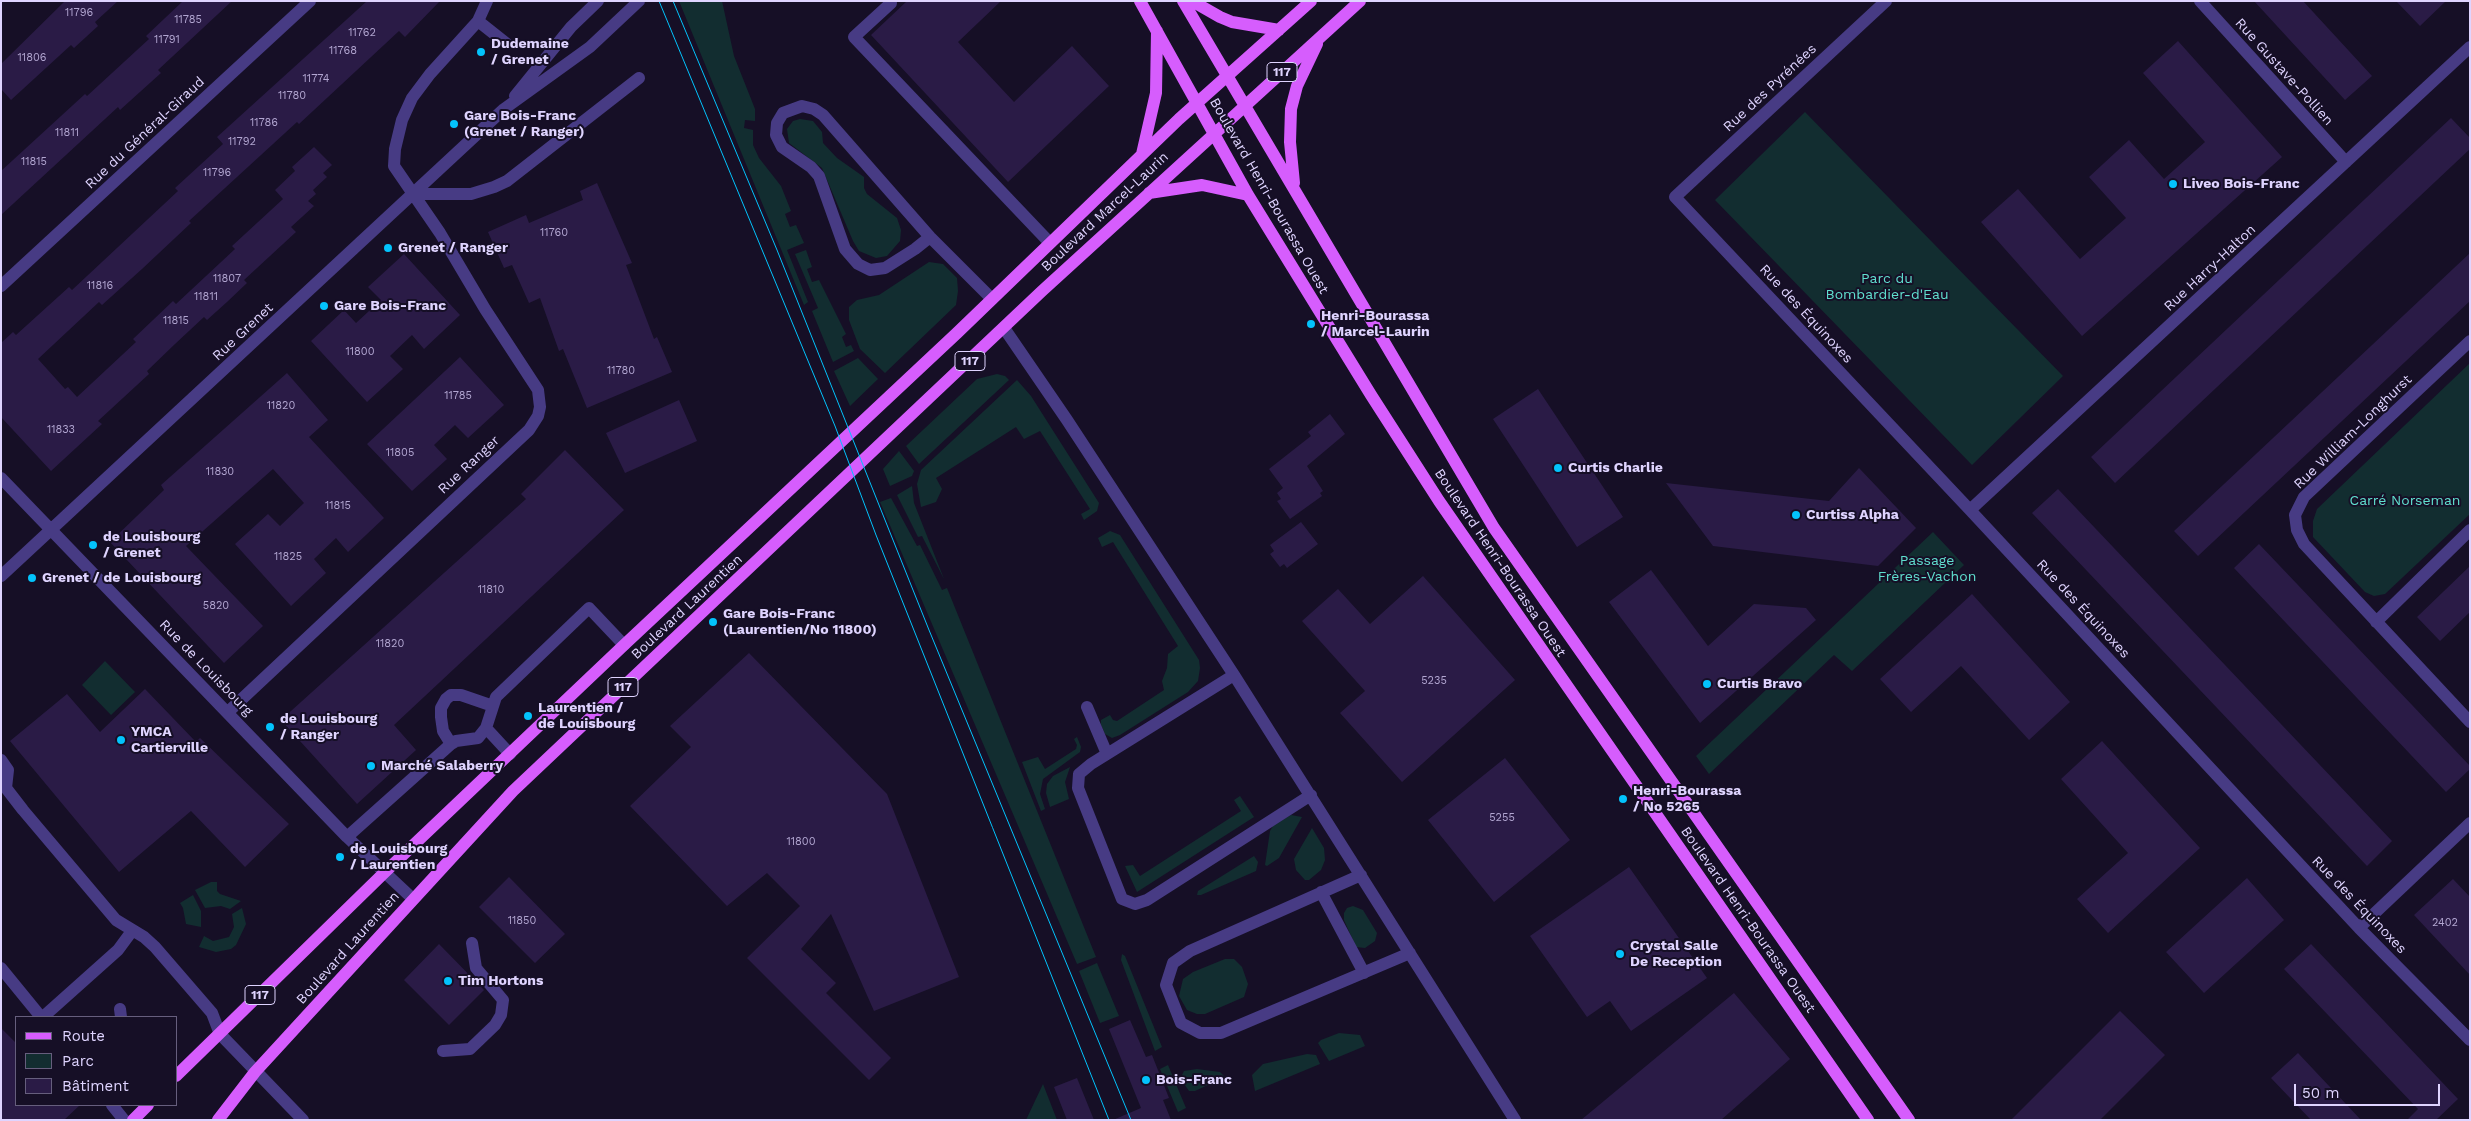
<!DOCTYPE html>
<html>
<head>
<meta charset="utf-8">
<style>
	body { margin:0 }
	#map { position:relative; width:2471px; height:1121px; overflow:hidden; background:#160f26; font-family:"Work Sans",sans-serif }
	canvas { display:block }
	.frame { position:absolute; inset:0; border:2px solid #dfd4ff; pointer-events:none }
	.legend { position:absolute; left:15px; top:1016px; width:162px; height:90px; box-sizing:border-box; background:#160f26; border:1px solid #665e7d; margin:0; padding:6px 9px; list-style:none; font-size:15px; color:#dfd4ff }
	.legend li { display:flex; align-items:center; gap:10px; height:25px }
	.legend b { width:25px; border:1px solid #665e7d }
	.scale { position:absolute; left:2294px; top:1084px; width:146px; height:22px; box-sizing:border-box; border:2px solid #dfd4ff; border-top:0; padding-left:6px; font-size:15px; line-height:18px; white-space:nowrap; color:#dfd4ff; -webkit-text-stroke:4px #160f26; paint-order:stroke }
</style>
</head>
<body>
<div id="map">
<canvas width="2471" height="1121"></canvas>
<div class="frame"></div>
<ul class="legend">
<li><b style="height:6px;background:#d65dfd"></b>Route</li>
<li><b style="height:14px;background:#122d30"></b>Parc</li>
<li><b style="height:14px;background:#2a1b46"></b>Bâtiment</li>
</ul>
<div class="scale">50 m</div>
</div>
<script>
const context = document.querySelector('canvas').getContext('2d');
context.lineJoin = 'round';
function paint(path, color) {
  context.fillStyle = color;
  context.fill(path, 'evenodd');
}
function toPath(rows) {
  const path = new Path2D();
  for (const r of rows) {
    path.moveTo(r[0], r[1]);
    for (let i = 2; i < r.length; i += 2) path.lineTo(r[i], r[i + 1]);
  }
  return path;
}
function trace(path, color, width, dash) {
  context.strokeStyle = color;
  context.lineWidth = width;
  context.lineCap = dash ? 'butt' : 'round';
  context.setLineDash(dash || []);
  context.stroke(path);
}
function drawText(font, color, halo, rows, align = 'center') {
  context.font = font + ' "Work Sans",sans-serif';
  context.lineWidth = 4;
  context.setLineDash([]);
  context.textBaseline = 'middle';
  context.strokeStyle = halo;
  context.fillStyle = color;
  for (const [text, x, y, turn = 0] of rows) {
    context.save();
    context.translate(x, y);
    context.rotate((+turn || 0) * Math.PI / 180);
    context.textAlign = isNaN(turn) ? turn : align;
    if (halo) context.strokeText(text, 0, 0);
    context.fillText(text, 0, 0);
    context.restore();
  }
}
const green = toPath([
	[679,1,722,1,734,56,755,109,755,121,745,120,744,128,753,130,753,145,759,158,781,186,791,211,785,214,790,227,796,225,804,243,787,250,808,302,804,305],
	[1805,112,2063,376,1972,465,1715,200],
	[800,119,813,121,822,132,823,143,837,158,864,177,864,188,867,194,897,218,901,230,900,241,887,256,876,258,859,251,853,241,822,168,789,143,787,129,793,121],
	[806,250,812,267,807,269,812,282,819,280,846,334,842,337,846,347,851,345,854,351,833,362,812,311,818,308,795,254],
	[929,262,943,264,957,278,958,291,956,305,885,373,860,349,849,320,849,307,857,300,879,295],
	[858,358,878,379,850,406,834,371],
	[2470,363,2470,514,2385,594,2374,596,2365,592,2313,537,2313,521,2317,509],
	[997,374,1005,376,1009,380,919,464,906,446,977,379],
	[1017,380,1031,396,1099,503,1097,511,1084,520,1081,514,1090,509,1040,431,1024,439,1016,427,936,478,942,489,936,502,921,507,917,484,921,470],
	[899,451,914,471,912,476,890,486,883,469],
	[912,486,914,503,944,579,922,536,918,537,897,495],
	[891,498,917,546,920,545,942,590,947,588,1096,957,1077,964,880,502],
	[1110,531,1120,535,1199,660,1200,668,1198,681,1188,692,1120,735,1112,738,1105,734,1101,725,1101,720,1110,715,1113,720,1117,721,1164,690,1162,681,1167,668,1168,654,1178,646,1113,542,1102,547,1098,538],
	[1933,532,1964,565,1852,671,1834,655,1709,774,1696,756],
	[105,661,135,692,111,715,82,685],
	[1077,737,1081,747,1080,752,1043,779,1040,794,1045,809,1041,811,1022,762,1038,757,1045,769,1076,749,1077,745,1074,739],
	[1070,767,1065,782,1069,799,1050,807,1046,793,1047,784,1053,776],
	[1240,796,1254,817,1137,892,1125,866,1133,865,1140,876,1241,811,1234,800],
	[1291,815,1302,817,1279,858,1267,866,1265,865,1270,831,1273,826],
	[1312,828,1324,848,1325,860,1321,870,1309,880,1305,880,1296,870,1294,859],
	[1254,856,1258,862,1256,871,1201,895,1197,895,1198,891],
	[211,882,217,882,217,891,220,894,241,901,230,909,221,906,205,908,195,890],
	[193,895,201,911,201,927,186,924,183,908,180,903],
	[1353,906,1363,910,1377,933,1375,941,1365,948,1356,947,1344,920,1344,913,1347,908],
	[242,908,246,924,236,945,231,949,216,952,199,947,204,936,213,941,229,937,234,927,232,914],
	[1122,954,1125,956,1162,1047,1155,1051,1121,960],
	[1225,959,1234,959,1242,967,1248,984,1244,997,1205,1014,1197,1014,1187,1010,1179,996,1183,979,1193,972],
	[1097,963,1119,1016,1100,1023,1079,971],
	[1339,1033,1360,1035,1365,1046,1329,1061,1318,1043,1321,1040],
	[1307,1054,1316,1055,1320,1064,1255,1091,1252,1075,1263,1064],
	[1168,1065,1186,1108,1178,1112,1160,1069],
	[1197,1069,1220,1072,1225,1077,1195,1091,1189,1091,1182,1081,1182,1075,1184,1071],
	[1043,1084,1057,1120,1026,1120]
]);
const building = toPath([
	[65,1,118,1,95,22,98,26,74,48,71,45,11,100,1,89,1,64],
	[183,1,232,1,158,70,161,73,120,110,118,107,1,215,1,171,85,94,87,96,149,39,146,36],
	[367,1,440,1,405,37,399,31,299,124,297,122,189,221,191,223,142,269,102,305,99,302,38,359,65,389,68,387,77,397,136,342,133,339,173,301,176,304,235,249,232,246,283,199,275,190,295,171,292,167,314,147,332,165,323,173,327,177,313,190,316,194,308,201,314,206,291,227,296,232,244,280,247,283,227,302,207,320,204,317,175,344,147,371,149,374,98,421,102,424,51,471,1,417,1,343,13,332,16,335,69,287,72,290,178,191,175,188,223,144,217,137],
	[907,1,1001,1,958,42,1014,102,1072,46,1109,86,1008,182,871,35],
	[2254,1,2303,1,2372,76,2345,100],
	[2396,1,2446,1,2420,26],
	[2178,41,2282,157,2082,336,1981,222,2018,189,2080,259,2126,218,2089,177,2129,140,2164,179,2205,142,2143,73],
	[2451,118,2470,138,2470,149,2115,483,2091,457],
	[597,183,632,263,626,265,654,339,657,337,672,372,587,408,563,349,559,351,540,298,529,303,512,265,504,268,488,232,526,215,529,223,583,200,580,191],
	[2470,253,2470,301,2198,556,2174,531],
	[404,254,460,315,424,349,412,335,390,356,403,369,367,402,311,341,344,310,356,323,381,300,368,287],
	[460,357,504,405,468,438,455,425,434,445,447,459,412,491,367,444],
	[287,373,328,420,309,437,384,518,348,552,336,538,314,559,326,573,291,606,235,544,268,514,280,526,304,503,273,469,186,546,263,626,224,663,110,542,164,490,161,485],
	[1538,389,1623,517,1577,547,1493,419],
	[679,400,697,441,625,473,606,433],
	[1330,414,1345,434,1307,466,1323,491,1320,493,1322,496,1290,519,1277,501,1281,499,1277,493,1283,488,1269,469,1311,436,1308,432],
	[565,450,624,510,394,725,416,750,357,804,281,720,526,499,521,494],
	[1859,468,1916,528,1878,566,1713,546,1666,483,1829,501],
	[2058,489,2392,841,2367,866,2032,513],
	[1301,522,1318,544,1287,568,1284,564,1280,567,1270,554,1274,551,1270,545],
	[2259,544,2470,766,2470,769,2446,792,2234,568],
	[2470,566,2470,612,2440,641,2417,617],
	[1651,570,1708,646,1754,604,1806,608,1816,620,1700,723,1609,602],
	[1423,576,1515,680,1402,782,1340,713,1365,691,1302,621,1338,589,1370,624],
	[1972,594,2070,702,2029,740,1961,666,1911,712,1880,679],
	[749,653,887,794,959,977,874,1011,831,914,801,949,836,983,826,993,891,1058,869,1080,747,958,800,906,767,873,727,906,630,806,691,747,670,726],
	[145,689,196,742,200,738,289,824,245,867,191,811,119,872,10,741,67,694,100,732],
	[2102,741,2200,848,2108,933,2077,899,2128,853,2061,779],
	[1505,758,1570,840,1494,902,1428,820],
	[1629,867,1707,978,1631,1031,1610,1001,1587,1017,1530,936],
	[509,877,565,934,535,963,479,907],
	[2247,878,2284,920,2204,993,2166,952],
	[2453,879,2470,897,2470,975,2414,915],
	[439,944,484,990,449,1025,404,980],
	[2311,944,2458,1099,2436,1120,2407,1120,2418,1109,2284,969],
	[1734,993,1790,1059,1721,1120,1581,1120],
	[2120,1011,2165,1055,2100,1120,2011,1120],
	[1130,1020,1146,1057,1152,1055,1169,1098,1163,1100,1171,1120,1113,1120,1141,1108,1109,1029],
	[1,1028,16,1043,16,1105,80,1105,64,1120,1,1120],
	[2298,1053,2361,1120,2311,1120,2271,1078],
	[1077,1078,1094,1120,1067,1120,1054,1087]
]);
const minor = toPath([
	[1886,1,1675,197,1970,510,2359,928,2470,1040],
	[2200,1,2346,162],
	[891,3,854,37,1050,243],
	[478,21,507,44],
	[515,96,571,27,598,1],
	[412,194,471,194,494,187,507,181,639,78],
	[930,237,915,249,885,268,870,270,858,264,845,249,819,176,811,167,782,147,776,135,777,123,783,113,802,106,814,109,823,115,930,237,992,299],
	[1,286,310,1],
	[1004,328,1067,420,1234,675,1515,1120],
	[2470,341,2304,497,2295,515,2297,530,2304,544,2470,722],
	[1,478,347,837,413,899],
	[1970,510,2470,47],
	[1,576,504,109,590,47,639,1],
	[2376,622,2470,530],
	[1234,675,1091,764,1079,774,1078,788,1122,899,1135,904,1147,900,1311,795],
	[1087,707,1107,754],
	[228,712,529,430,538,416,540,407,538,390,485,309,440,233,394,166,395,149,402,120,412,98,430,74,478,21,487,1],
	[486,728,510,754],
	[451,744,443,731,441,717,441,708,446,699,451,695,461,695,493,706],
	[1,760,8,770,6,788,23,810,116,920,144,937,155,947,212,1013,220,1034,303,1120],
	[347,837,451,744,456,741,478,738,486,728,496,697,589,608,624,645],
	[1361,875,1190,951,1173,963,1166,985,1181,1023,1200,1033,1221,1033,1410,953],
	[1321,892,1364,973],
	[2359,928,2470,823],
	[1,968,41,1017],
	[120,1009,121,1017],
	[43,1017,118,950,132,931],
	[443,1051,470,1049,495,1025,501,1015,503,1000,476,968,472,943],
	[112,1105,124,1120]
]);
const major = toPath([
	[1140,1,1248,195,1371,395,1439,501,1868,1120],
	[1183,1,1494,528,1909,1120],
	[1192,1,1220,17,1232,22,1279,30],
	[1142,154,1156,93,1157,31],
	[1294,183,1290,142,1291,109,1297,86,1317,44],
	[1149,193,1202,185,1248,195],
	[176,1076,385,872,624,645,957,333,1179,119,1311,1],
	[133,1120,148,1105],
	[218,1120,255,1072,513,791,1042,291,1360,1]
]);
const tram = toPath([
	[659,1,835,426,876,535,1109,1120],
	[673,1,777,250,929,630,1131,1120]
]);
const markers = [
	[481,52,5,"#03c3fc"],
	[454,124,5,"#03c3fc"],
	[2173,184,5,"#03c3fc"],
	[388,248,5,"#03c3fc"],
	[324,306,5,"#03c3fc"],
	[1311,324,5,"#03c3fc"],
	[1558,468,5,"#03c3fc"],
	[1796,515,5,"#03c3fc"],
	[93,545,5,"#03c3fc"],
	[32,578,5,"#03c3fc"],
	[713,622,5,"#03c3fc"],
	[1707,684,5,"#03c3fc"],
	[528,716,5,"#03c3fc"],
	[270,727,5,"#03c3fc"],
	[121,740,5,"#03c3fc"],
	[371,766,5,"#03c3fc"],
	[1623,799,5,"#03c3fc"],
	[340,857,5,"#03c3fc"],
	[1620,954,5,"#03c3fc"],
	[448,981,5,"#03c3fc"],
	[1146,1080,5,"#03c3fc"]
];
const numberNames = [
	["11796",79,13],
	["11785",188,20],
	["11762",362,33],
	["11791",167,40],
	["11768",343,51],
	["11806",32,58],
	["11774",316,79],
	["11780",292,96],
	["11786",264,123],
	["11811",67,133],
	["11792",242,142],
	["11815",34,162],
	["11796",217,173],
	["11760",554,233],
	["11807",227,279],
	["11816",100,286],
	["11811",206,297],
	["11815",176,321],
	["11800",360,352],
	["11780",621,371],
	["11785",458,396],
	["11820",281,406],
	["11833",61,430],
	["11805",400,453],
	["11830",220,472],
	["11815",338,506],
	["11825",288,557],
	["11810",491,590],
	["5820",216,606],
	["11820",390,644],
	["5235",1434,681],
	["5255",1502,818],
	["11800",801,842],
	["11850",522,921],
	["2402",2445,923]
];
const shields = [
	[1282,72,30],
	[970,361,30],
	[623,687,30],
	[260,995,30]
];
const shieldNames = [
	["117",1282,72],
	["117",970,361],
	["117",623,687],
	["117",260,995]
];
const poiNames = [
	["Dudemaine",491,44],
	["/ Grenet",491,60],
	["Gare Bois-Franc",464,116],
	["(Grenet / Ranger)",464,132],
	["Liveo Bois-Franc",2183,184],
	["Grenet / Ranger",398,248],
	["Gare Bois-Franc",334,306],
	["Henri-Bourassa",1321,316],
	["/ Marcel-Laurin",1321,332],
	["Curtis Charlie",1568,468],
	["Curtiss Alpha",1806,515],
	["de Louisbourg",103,537],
	["/ Grenet",103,553],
	["Grenet / de Louisbourg",42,578],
	["Gare Bois-Franc",723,614],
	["(Laurentien/No 11800)",723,630],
	["Curtis Bravo",1717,684],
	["Laurentien /",538,708],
	["de Louisbourg",538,724],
	["de Louisbourg",280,719],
	["/ Ranger",280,735],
	["YMCA",131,732],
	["Cartierville",131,748],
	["Marché Salaberry",381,766],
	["Henri-Bourassa",1633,791],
	["/ No 5265",1633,807],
	["de Louisbourg",350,849],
	["/ Laurentien",350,865],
	["Crystal Salle",1630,946],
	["De Reception",1630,962],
	["Tim Hortons",458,981],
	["Bois-Franc",1156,1080]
];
const streetNames = [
	["Rue Gustave-Pollien",2284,72,48],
	["Rue des Pyrénées",1770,88,-43],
	["Rue du Général-Giraud",145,133,-43],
	["Boulevard Henri-Bourassa Ouest",1269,196,60],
	["Boulevard Marcel-Laurin",1105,212,-43],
	["Rue Harry-Halton",2210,268,-43],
	["Rue des Équinoxes",1806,314,47],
	["Rue Grenet",243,332,-43],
	["Rue William-Longhurst",2353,432,-44],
	["Rue Ranger",469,465,-43],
	["Boulevard Henri-Bourassa Ouest",1500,563,56],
	["Boulevard Laurentien",687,607,-43],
	["Rue des Équinoxes",2083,609,47],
	["Rue de Louisbourg",206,668,46],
	["Rue des Équinoxes",2359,905,46],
	["Boulevard Henri-Bourassa Ouest",1748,920,55],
	["Boulevard Laurentien",348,948,-48]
];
const parkNames = [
	["Parc du",1887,279],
	["Bombardier-d'Eau",1887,295],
	["Carré Norseman",2405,501],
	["Passage",1927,561],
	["Frères-Vachon",1927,577]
];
paint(green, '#122d30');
paint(building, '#2a1b46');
trace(minor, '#473b84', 12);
trace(major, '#d65dfd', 12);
trace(tram, '#03c3fc', 1);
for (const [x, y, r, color] of markers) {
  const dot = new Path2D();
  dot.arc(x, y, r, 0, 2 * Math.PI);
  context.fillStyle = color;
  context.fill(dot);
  trace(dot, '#160f26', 2);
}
drawText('11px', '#b2a6d1', null, numberNames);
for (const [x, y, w] of shields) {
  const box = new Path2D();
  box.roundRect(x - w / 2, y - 9.5, w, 19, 4);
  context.fillStyle = '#160f26';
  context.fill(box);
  trace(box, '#dfd4ff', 1);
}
drawText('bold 12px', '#dfd4ff', null, shieldNames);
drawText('bold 14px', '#dfd4ff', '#160f26', poiNames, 'left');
drawText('14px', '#dfd4ff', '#160f26', streetNames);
drawText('14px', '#60dfcf', '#160f26', parkNames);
</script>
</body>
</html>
